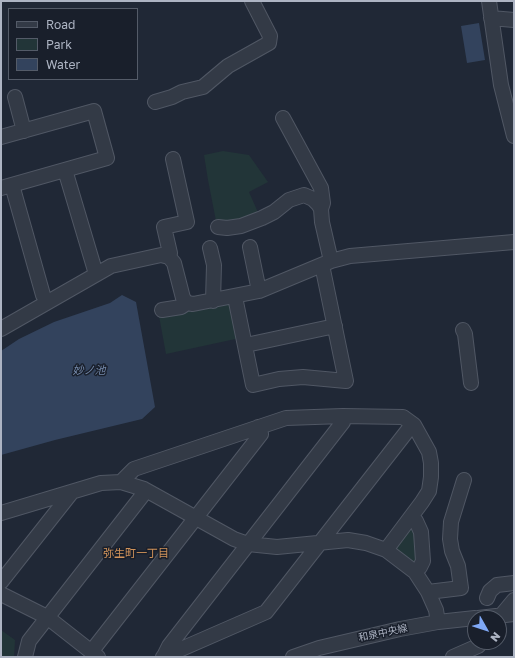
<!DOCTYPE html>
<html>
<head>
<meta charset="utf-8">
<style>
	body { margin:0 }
	#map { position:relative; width:515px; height:658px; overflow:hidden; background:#202836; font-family:"Golos Text",sans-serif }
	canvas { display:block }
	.frame { position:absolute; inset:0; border:2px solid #adb4c3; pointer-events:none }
	.legend { position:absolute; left:8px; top:8px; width:130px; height:72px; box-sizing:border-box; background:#191f2b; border:1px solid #545b68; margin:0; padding:5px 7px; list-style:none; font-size:12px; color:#adb4c3 }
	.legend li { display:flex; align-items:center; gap:8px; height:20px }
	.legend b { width:20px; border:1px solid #545b68 }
	.north { position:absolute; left:467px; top:610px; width:40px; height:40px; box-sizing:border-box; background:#191f2b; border:1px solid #545b68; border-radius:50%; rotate:129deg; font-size:11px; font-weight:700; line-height:16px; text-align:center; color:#adb4c3 }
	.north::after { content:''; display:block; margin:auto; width:14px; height:18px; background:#7fa8f6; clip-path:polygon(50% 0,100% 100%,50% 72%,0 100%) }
</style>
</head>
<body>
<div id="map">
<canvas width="515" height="658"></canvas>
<div class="frame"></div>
<ul class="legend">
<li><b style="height:5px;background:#333a46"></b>Road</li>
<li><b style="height:11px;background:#223538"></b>Park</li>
<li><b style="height:11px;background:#33435d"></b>Water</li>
</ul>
<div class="north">N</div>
</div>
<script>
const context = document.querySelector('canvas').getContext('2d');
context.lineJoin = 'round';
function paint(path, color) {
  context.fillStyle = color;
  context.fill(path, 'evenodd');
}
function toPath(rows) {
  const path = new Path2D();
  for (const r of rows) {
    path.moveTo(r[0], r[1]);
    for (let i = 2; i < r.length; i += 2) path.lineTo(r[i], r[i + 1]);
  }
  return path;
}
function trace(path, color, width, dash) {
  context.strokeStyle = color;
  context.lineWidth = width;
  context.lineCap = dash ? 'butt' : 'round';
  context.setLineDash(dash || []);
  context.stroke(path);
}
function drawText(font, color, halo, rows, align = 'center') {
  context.font = font + ' "Golos Text","Noto Sans JP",sans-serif';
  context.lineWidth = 3;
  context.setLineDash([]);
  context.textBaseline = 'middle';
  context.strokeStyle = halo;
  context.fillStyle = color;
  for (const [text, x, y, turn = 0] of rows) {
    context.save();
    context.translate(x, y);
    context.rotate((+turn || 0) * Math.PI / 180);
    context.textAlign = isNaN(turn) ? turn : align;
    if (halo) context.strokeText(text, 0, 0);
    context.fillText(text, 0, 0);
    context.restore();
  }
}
const green = toPath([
	[223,151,249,155,268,182,249,192,260,217,217,226,208,180,204,155],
	[228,304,235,308,240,338,166,354,159,316],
	[410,525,414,525,421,556,414,563,395,548],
	[1,630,15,640,14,657,1,657]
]);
const water = toPath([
	[479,23,485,60,467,63,461,26],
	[122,295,136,302,155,407,142,419,55,440,1,455,1,351,19,339,54,322,110,303]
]);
const minor = toPath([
	[489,1,501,85,514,136],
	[491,18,514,20],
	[15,97,24,131],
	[155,102,172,97,182,92,203,87,228,66,269,43,270,36,252,1],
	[283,118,321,188,323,203,321,209,322,222,331,261],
	[1,137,94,111,107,158,1,188],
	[65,170,96,274],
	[12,185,43,295,47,302],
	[218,227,227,228,241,226,262,218,274,212,289,200,304,195,313,199,318,204,321,209],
	[250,247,259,291],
	[210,248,214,265,213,301],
	[169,257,170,253,164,227,187,222,173,159],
	[235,297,253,385,279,379,303,377,346,381,322,265],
	[162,310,181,307,187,303],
	[1,329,111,266,161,255,169,257,174,263,183,298,187,303,193,304,259,291,331,261,350,256,514,242],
	[463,330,465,334,471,383],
	[246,345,335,326],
	[121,482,134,469,286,418,343,416,403,417,414,425,429,452,431,463,431,477,429,491,422,502,386,550],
	[1,513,101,483,121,482,144,489,234,539,248,544,277,547,348,540,366,543,386,550,415,572,428,592,436,610,438,622],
	[411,517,416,521,421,532,423,561,420,567,415,572],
	[1,582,72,492],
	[428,592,461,588,458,566,452,551,450,539,451,522,464,480],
	[1,594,47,617,98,657],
	[487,598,490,591,497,585,514,583],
	[478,618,514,614],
	[499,618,514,600],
	[91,652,261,434,258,427],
	[164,656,169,646,343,422,343,416],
	[25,657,29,641,142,496,144,489],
	[163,657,266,612,408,430,414,425],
	[293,657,319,648,400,629,438,622,475,618],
	[453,657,478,646,482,642]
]);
const streetNames = [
	["和泉中央線",383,633,-12]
];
const waterNames = [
	["妙ノ池",89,371]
];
const neighbourhoodNames = [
	["弥生町一丁目",136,554]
];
paint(green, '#223538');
paint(water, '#33435d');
trace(minor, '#505764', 16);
trace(minor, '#333a46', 14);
drawText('10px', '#adb4c3', '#191f2b', streetNames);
drawText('italic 11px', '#758aab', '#191f2b', waterNames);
drawText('11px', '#d1935a', '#191f2b', neighbourhoodNames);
</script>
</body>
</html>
